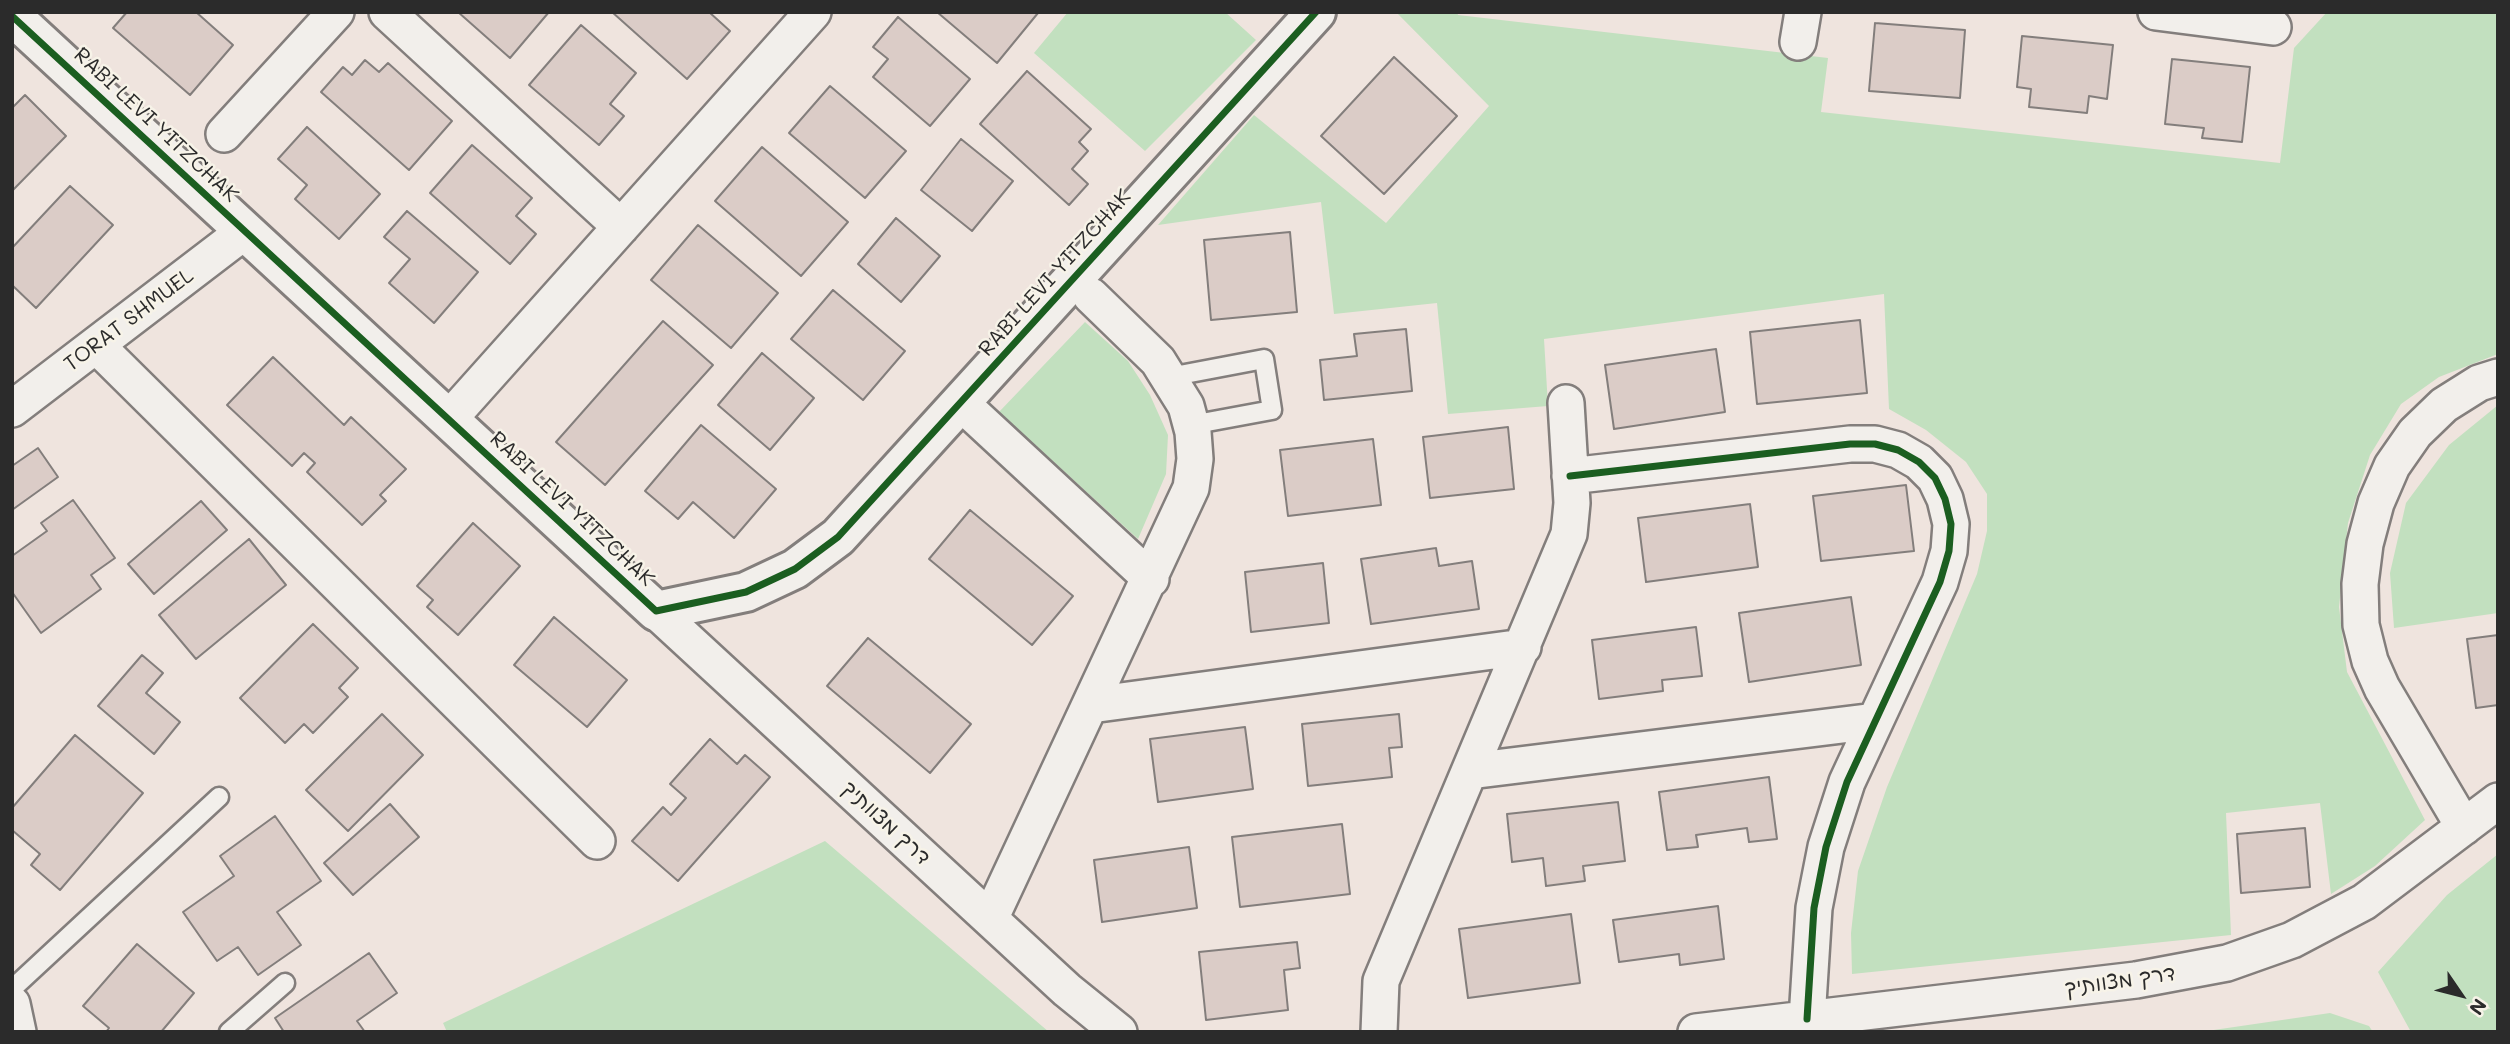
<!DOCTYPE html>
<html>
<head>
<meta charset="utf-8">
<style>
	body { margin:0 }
	#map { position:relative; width:2510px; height:1044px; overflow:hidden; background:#efe4de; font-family:Mali,sans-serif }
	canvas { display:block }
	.frame { position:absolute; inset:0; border:14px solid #2b2b2b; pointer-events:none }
	.north { position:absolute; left:2426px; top:960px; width:70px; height:70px; -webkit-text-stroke:5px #f7f3e8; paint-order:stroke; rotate:125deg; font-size:19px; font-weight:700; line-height:28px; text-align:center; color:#2b2b2b }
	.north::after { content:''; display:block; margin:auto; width:24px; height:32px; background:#2b2b2b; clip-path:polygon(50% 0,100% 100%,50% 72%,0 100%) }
</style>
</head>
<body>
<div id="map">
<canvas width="2510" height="1044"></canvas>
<div class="frame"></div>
<div class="north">N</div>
</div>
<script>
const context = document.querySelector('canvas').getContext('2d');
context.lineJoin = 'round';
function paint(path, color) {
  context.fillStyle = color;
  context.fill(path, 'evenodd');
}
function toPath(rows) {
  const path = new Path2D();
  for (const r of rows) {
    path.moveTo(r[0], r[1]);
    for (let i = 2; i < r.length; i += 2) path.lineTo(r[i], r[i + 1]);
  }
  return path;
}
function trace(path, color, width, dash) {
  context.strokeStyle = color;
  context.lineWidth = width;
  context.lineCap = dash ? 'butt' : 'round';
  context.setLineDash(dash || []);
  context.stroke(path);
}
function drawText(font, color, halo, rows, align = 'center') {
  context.font = font + ' Mali,"Playpen Sans Hebrew",sans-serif';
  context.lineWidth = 5;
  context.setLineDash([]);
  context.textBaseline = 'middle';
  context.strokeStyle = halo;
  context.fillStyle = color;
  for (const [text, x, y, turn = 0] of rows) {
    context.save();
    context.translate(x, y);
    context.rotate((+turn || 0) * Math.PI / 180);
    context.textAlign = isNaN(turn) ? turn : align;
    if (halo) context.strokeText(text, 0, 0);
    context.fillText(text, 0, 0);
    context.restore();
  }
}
const green = toPath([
	[1068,12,1225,12,1256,40,1145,151,1034,53],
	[1396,12,1457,12,1458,15,1828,58,1821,112,2280,163,2294,48,2327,12,2498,12,2498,354,2439,377,2401,404,2370,455,2348,523,2339,607,2347,672,2425,820,2375,866,2331,894,2320,803,2226,813,2231,935,1852,974,1851,933,1858,871,1887,787,1977,574,1987,531,1987,494,1966,462,1926,430,1889,409,1884,294,1544,339,1548,406,1448,414,1437,303,1334,314,1321,202,1158,225,1254,115,1386,223,1489,106],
	[1085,322,1128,361,1150,395,1168,435,1166,474,1138,539,999,412],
	[2498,405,2498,613,2394,628,2390,573,2406,503,2449,445],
	[825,841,1049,1032,447,1032,443,1023],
	[2498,854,2498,1032,2411,1032,2378,972,2447,895],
	[2330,1013,2369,1026,2373,1032,2200,1032]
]);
const building = toPath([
	[127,12,196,12,233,45,190,95,113,28,127,12],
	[458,12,549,12,510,58,458,12],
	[612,12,709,12,730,31,687,79,612,12],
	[937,12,1037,12,1038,13,997,63,937,12],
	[898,17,970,79,930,126,873,77,888,59,873,47,898,17],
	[1875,23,1965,30,1960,98,1869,91,1875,23],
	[581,25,636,73,610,104,624,116,599,145,529,85,581,25],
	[2022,36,2113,45,2107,99,2089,96,2087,113,2029,107,2031,89,2017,87,2022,36],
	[1394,57,1457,116,1384,194,1321,136,1394,57],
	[2172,59,2250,67,2242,142,2202,138,2204,128,2165,124,2172,59],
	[365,60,379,72,388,63,452,121,409,170,321,92,343,67,352,75,365,60],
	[1027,71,1091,129,1079,142,1088,151,1072,169,1088,184,1069,205,980,124,1027,71],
	[830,86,906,151,865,198,789,133,830,86],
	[25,95,66,136,12,191,12,108,25,95],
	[307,127,380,194,339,239,295,199,307,185,278,159,307,127],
	[961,139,1013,181,972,231,921,190,961,139],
	[472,145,532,198,516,216,536,234,510,264,430,193,472,145],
	[762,147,848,222,801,276,715,201,762,147],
	[70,186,113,225,36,308,12,285,12,248,70,186],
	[407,211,478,272,434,323,389,283,410,259,384,237,407,211],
	[896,218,940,256,901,302,858,264,896,218],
	[698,225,778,293,731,348,651,280,698,225],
	[1290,232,1297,312,1211,320,1204,240,1290,232],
	[833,290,905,351,863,400,791,339,833,290],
	[1860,320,1867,393,1757,404,1750,332,1860,320],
	[663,321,713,365,605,485,556,442,663,321],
	[1406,329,1412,391,1324,400,1320,360,1357,356,1354,334,1406,329],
	[1716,349,1725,412,1614,429,1605,365,1716,349],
	[762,353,814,398,770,450,718,405,762,353],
	[273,357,344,425,351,417,406,469,380,495,386,501,362,525,307,472,315,463,304,453,292,466,227,405,273,357],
	[701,425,776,489,734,538,693,502,678,519,645,491,701,425],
	[1508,427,1514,489,1430,498,1423,437,1508,427],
	[1373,439,1381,505,1288,516,1280,450,1373,439],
	[38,448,58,477,12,510,12,466,38,448],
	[1906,485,1914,551,1821,561,1813,496,1906,485],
	[73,500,115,558,91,575,101,589,41,633,12,592,12,556,47,531,41,523,73,500],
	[201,501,227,530,154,594,128,564,201,501],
	[1750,504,1758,567,1646,582,1638,518,1750,504],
	[970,510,1073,596,1032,645,929,559,970,510],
	[473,523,520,566,458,635,427,607,433,600,417,586,473,523],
	[249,539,286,585,196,659,159,615,249,539],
	[1436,548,1439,566,1472,561,1479,609,1371,624,1361,559,1436,548],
	[1323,563,1329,623,1251,632,1245,572,1323,563],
	[1851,597,1861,665,1749,682,1739,613,1851,597],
	[554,617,627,680,587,727,514,665,554,617],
	[313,624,358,668,339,688,348,697,313,733,304,724,285,743,240,698,313,624],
	[1696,627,1702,676,1662,680,1663,691,1599,699,1592,640,1696,627],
	[2498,635,2498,705,2476,708,2467,639,2498,635],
	[868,638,971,724,930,773,827,686,868,638],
	[142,655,163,673,146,693,180,722,154,754,98,706,142,655],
	[382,714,423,755,348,831,306,790,382,714],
	[1399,714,1402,747,1389,748,1392,777,1308,786,1302,724,1399,714],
	[1245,727,1253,789,1158,802,1150,739,1245,727],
	[75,735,143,793,60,890,31,865,40,854,12,830,12,808,75,735],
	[710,739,737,764,745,755,770,777,678,881,632,841,663,807,671,815,686,798,670,784,710,739],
	[1769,777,1777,839,1749,842,1747,828,1696,835,1698,847,1667,850,1659,792,1769,777],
	[1618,802,1625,861,1583,866,1585,881,1546,886,1543,858,1512,862,1507,814,1618,802],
	[390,804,419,837,353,895,324,863,390,804],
	[275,816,321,881,277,912,301,945,258,975,238,947,217,961,183,912,234,876,220,856,275,816],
	[1342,824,1350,894,1240,907,1232,837,1342,824],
	[2305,828,2310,887,2241,893,2237,834,2305,828],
	[1189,847,1197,908,1102,922,1094,860,1189,847],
	[1718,906,1724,959,1680,965,1679,954,1619,962,1613,920,1718,906],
	[1571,914,1580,983,1468,998,1459,929,1571,914],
	[1297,942,1300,968,1284,970,1288,1010,1206,1020,1199,952,1297,942],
	[137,944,194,993,161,1032,106,1032,109,1028,83,1006,137,944],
	[369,953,397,993,357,1021,365,1032,284,1032,275,1018,369,953]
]);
const service = toPath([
	[1169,377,1264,359,1272,410,1191,425],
	[12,989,219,797],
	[229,1032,285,983]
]);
const minor = toPath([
	[387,12,621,227],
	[2156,12,2273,27],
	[1798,42,1803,12],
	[224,134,336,12],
	[96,345,597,841],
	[961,403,1151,579],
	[12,409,245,231],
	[449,419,813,12],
	[1570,476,1850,444,1875,444,1898,450,1919,462,1935,478,1945,499,1951,524,1949,551,1940,582,1847,782,1826,847,1814,908,1807,1019],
	[656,611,1067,990,1119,1032],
	[1091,705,1523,647],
	[1470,771,1875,721],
	[2464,827,2382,688,2370,661,2361,625,2360,584,2365,544,2376,503,2392,466,2415,433,2444,405,2479,383,2498,377],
	[990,919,1191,488,1195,459,1193,432,1186,406,1158,361,1091,296],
	[12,1004,18,1032],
	[1379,1032,1381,981,1569,534,1572,503,1566,403],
	[1696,1032,2136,980,2227,963,2292,940,2364,902,2498,801]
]);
const tertiary = toPath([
	[12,16,656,611,746,592,795,569,838,537,1316,12]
]);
const cycleway = toPath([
	[12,16,656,611,746,592,795,569,838,537,1316,12],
	[1570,476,1850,444,1875,444,1898,450,1919,462,1935,478,1945,499,1951,524,1949,551,1940,582,1847,782,1826,847,1814,908,1807,1019]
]);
const streetNames = [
	["RABI LEVI YITZCHAK",156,125,43],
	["RABI LEVI YITZCHAK",1055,273,-48],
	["TORAT SHMUEL",129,320,-37],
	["RABI LEVI YITZCHAK",572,509,43],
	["דרך מצוותיך",886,823,43],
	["דרך מצוותיך",2120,981,-8]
];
paint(green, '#c2e0bf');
paint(building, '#dbccc7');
trace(building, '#837e7c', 2);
trace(service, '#837e7c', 23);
trace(minor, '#837e7c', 40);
trace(tertiary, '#837e7c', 44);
trace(service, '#f2efeb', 18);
trace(minor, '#f2efeb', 35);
trace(tertiary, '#f2efeb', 38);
trace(cycleway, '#1b5e20', 7);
drawText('21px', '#2b2b2b', '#f7f3e8', streetNames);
</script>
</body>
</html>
